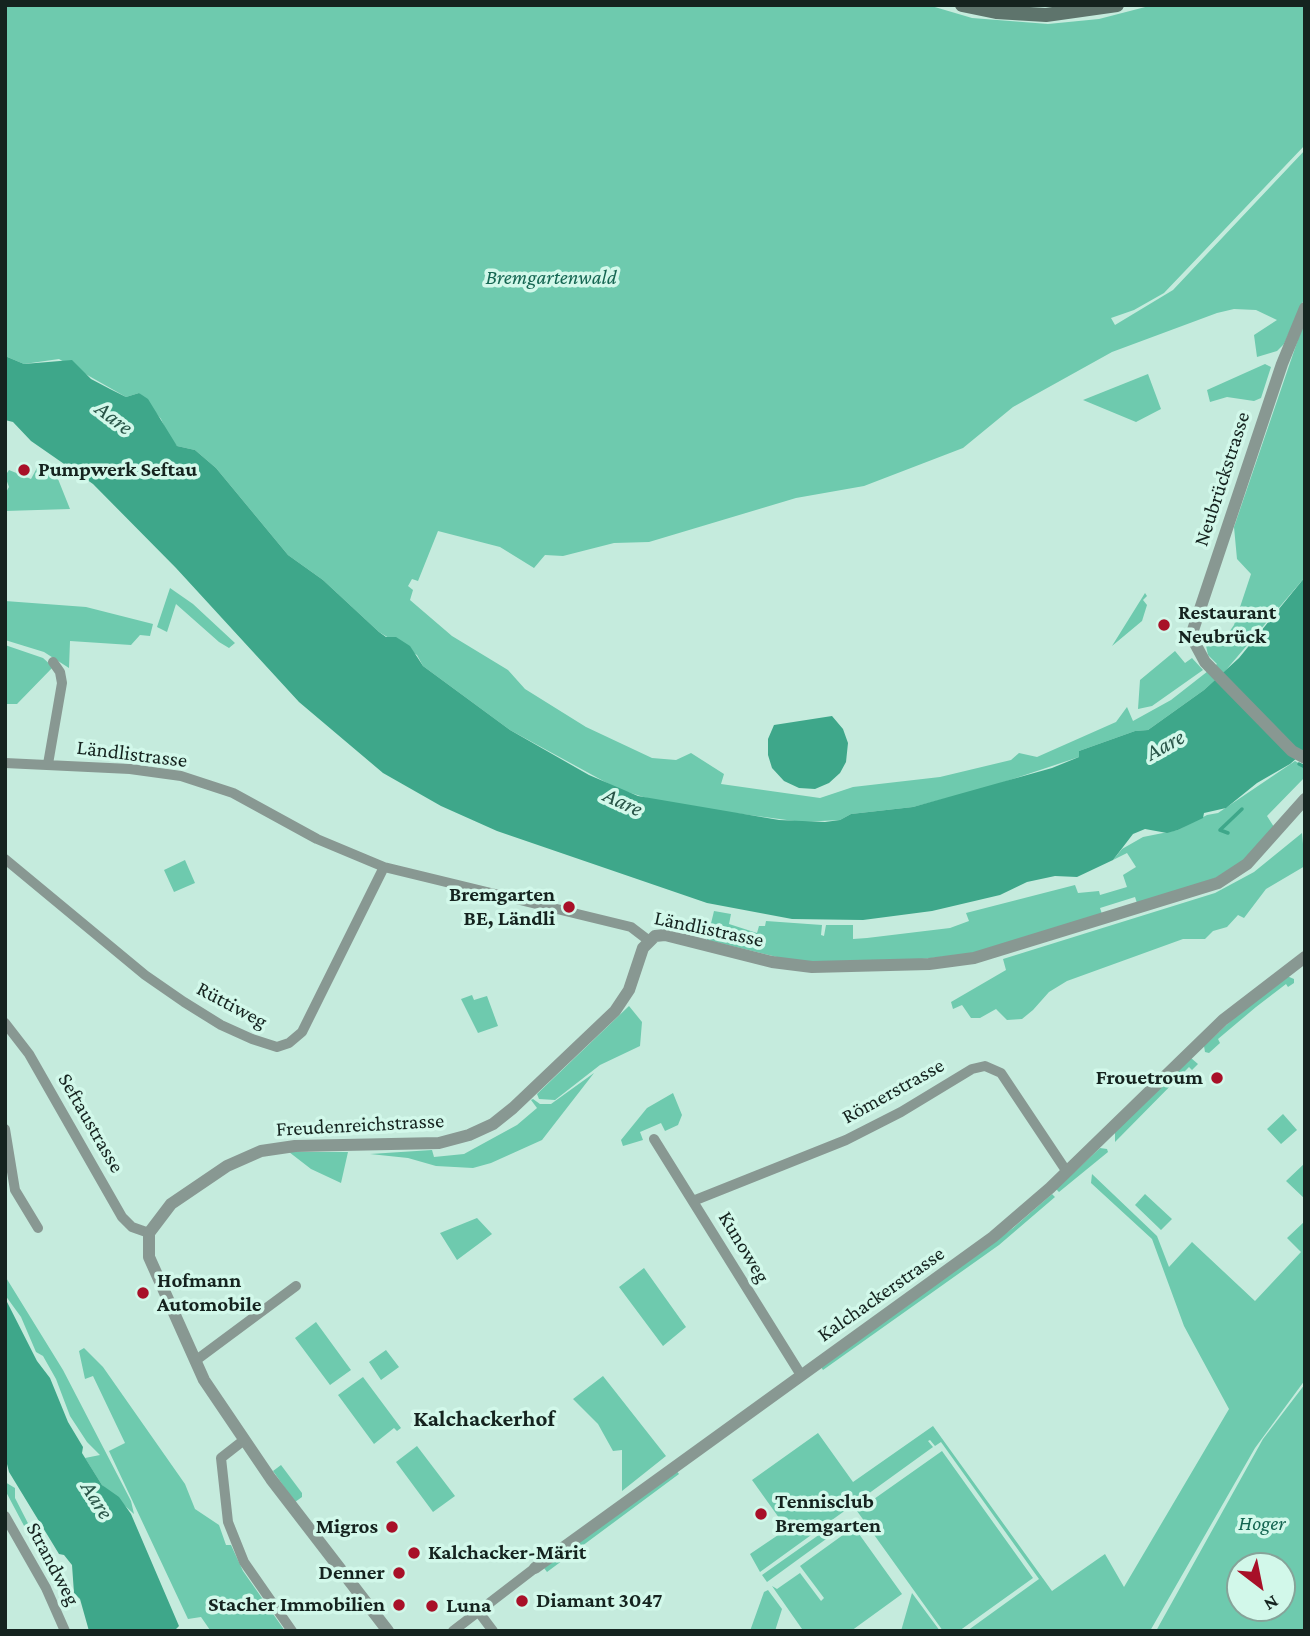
<!DOCTYPE html>
<html>
<head>
<meta charset="utf-8">
<style>
	body { margin:0 }
	#map { position:relative; width:1310px; height:1636px; overflow:hidden; background:#c5ebdd; font-family:"Crimson Pro",serif }
	canvas { display:block }
	.frame { position:absolute; inset:0; border:7px solid #15231f; pointer-events:none }
	.north { position:absolute; left:1226px; top:1552px; width:70px; height:70px; box-sizing:border-box; background:#d2f8ea; border:2px solid #86a399; border-radius:50%; rotate:148deg; font-size:19px; font-weight:700; line-height:28px; text-align:center; color:#15231f }
	.north::after { content:''; display:block; margin:auto; width:24px; height:32px; background:#a81028; clip-path:polygon(50% 0,100% 100%,50% 72%,0 100%) }
</style>
</head>
<body>
<div id="map">
<canvas width="1310" height="1636"></canvas>
<div class="frame"></div>
<div class="north">N</div>
</div>
<script>
const context = document.querySelector('canvas').getContext('2d');
context.lineJoin = 'round';
function paint(path, color) {
  context.fillStyle = color;
  context.fill(path, 'evenodd');
}
function toPath(rows) {
  const path = new Path2D();
  for (const r of rows) {
    path.moveTo(r[0], r[1]);
    for (let i = 2; i < r.length; i += 2) path.lineTo(r[i], r[i + 1]);
  }
  return path;
}
function trace(path, color, width, dash) {
  context.strokeStyle = color;
  context.lineWidth = width;
  context.lineCap = dash ? 'butt' : 'round';
  context.setLineDash(dash || []);
  context.stroke(path);
}
function drawText(font, color, halo, rows, align = 'center') {
  context.font = font + ' "Crimson Pro",serif';
  context.lineWidth = 7;
  context.setLineDash([]);
  context.textBaseline = 'middle';
  context.strokeStyle = halo;
  context.fillStyle = color;
  for (const [text, x, y, turn = 0] of rows) {
    context.save();
    context.translate(x, y);
    context.rotate((+turn || 0) * Math.PI / 180);
    context.textAlign = isNaN(turn) ? turn : align;
    if (halo) context.strokeText(text, 0, 0);
    context.fillText(text, 0, 0);
    context.restore();
  }
}
const green = toPath([
	[5,5,928,5,972,18,1048,24,1099,19,1153,5,1305,5,1305,145,1164,293,1134,310,1111,318,1115,325,1173,290,1305,150,1305,297,1284,344,1277,351,1257,357,1254,335,1277,320,1256,310,1234,309,1217,313,1112,352,1013,407,963,448,864,486,796,498,649,542,614,543,563,556,545,555,534,568,500,547,438,531,418,581,412,579,408,586,413,590,410,600,452,636,508,670,525,689,586,727,652,758,676,760,691,753,724,774,721,784,820,798,853,787,940,777,1011,760,1019,753,1037,757,1116,722,1127,707,1133,721,1171,700,1217,664,1208,655,1203,632,1223,641,1234,625,1251,574,1237,559,1234,527,1305,319,1305,577,1226,670,1204,690,1148,730,1135,731,1079,751,1079,757,986,788,913,807,851,814,840,820,802,822,666,804,618,789,510,730,423,666,417,655,379,632,323,580,288,555,216,468,195,450,177,446,169,437,161,419,139,393,126,397,59,359,24,364,5,356],
	[1265,364,1271,367,1261,398,1254,401,1227,397,1210,402,1207,390],
	[1148,374,1161,409,1136,422,1083,400],
	[38,466,58,479,70,509,5,511,5,494,9,487,5,476,9,470,31,479],
	[170,588,193,604,235,643,229,648,219,642,176,604,167,632,157,627],
	[1145,593,1147,596,1143,600,1147,605,1142,621,1112,646],
	[5,601,86,607,153,624,150,636,140,635,131,645,70,641,69,668,44,652,5,640],
	[5,645,43,658,53,667,17,704,5,704],
	[1175,651,1185,663,1192,658,1203,670,1152,706,1138,709,1140,680],
	[1295,761,1305,767,1305,777,1267,816,1274,827,1244,860,1216,878,1137,903,1135,897,1100,908,1102,914,978,953,922,959,813,962,781,958,707,940,714,911,731,914,729,924,757,933,759,926,765,926,766,921,822,925,821,935,824,936,826,925,853,925,853,939,867,938,950,928,969,921,966,913,1075,885,1078,893,1099,891,1100,895,1127,887,1123,875,1136,867,1127,853,1113,860,1122,849,1143,837,1178,830,1207,815,1218,813],
	[1302,833,1305,866,1266,889,1244,918,1238,915,1227,927,1213,931,1205,939,1183,939,1067,981,1049,992,1033,1010,1022,1019,1007,1020,996,1009,980,1018,971,1018,962,1005,953,1009,951,1002,1006,970,1003,959,1215,893,1254,872],
	[185,860,195,883,174,892,164,870],
	[1287,976,1294,979,1294,983,1288,987,1286,984,1256,1007,1218,1039,1220,1043,1209,1053,1205,1052,1204,1046,1234,1018],
	[472,995,474,1000,487,996,498,1026,478,1033,461,999],
	[629,1006,642,1022,640,1046,600,1065,555,1100,539,1099,537,1094],
	[1191,1058,1198,1064,1192,1070,1189,1067,1115,1142,1115,1132],
	[594,1073,542,1140,491,1163,473,1168,436,1166,408,1158,370,1154,432,1150,434,1157,464,1154,517,1125,537,1108,531,1100,533,1099,540,1104,551,1104],
	[673,1093,682,1115,678,1125,665,1131,661,1123,640,1132,643,1140,623,1146,621,1140,647,1108],
	[1283,1114,1297,1130,1281,1144,1267,1129],
	[1100,1148,1107,1149,1108,1152,1059,1192,1056,1189],
	[289,1152,348,1152,341,1183,311,1169],
	[1305,1163,1305,1199,1286,1181],
	[1092,1174,1157,1236,1169,1267,1192,1242,1255,1301,1301,1252,1287,1238,1305,1221,1305,1380,1255,1448,1150,1631,967,1631,1039,1579,941,1442,935,1446,930,1440,928,1441,933,1447,760,1572,750,1554,787,1529,752,1480,818,1433,853,1482,933,1426,1052,1591,1105,1554,1124,1587,1229,1409,1184,1326,1152,1239,1091,1183],
	[1052,1194,1055,1197,999,1245,823,1370,821,1367,1013,1228],
	[1145,1194,1172,1219,1161,1230,1135,1205],
	[477,1218,492,1234,457,1260,440,1233],
	[644,1268,686,1327,663,1346,619,1287],
	[5,1276,63,1370,131,1501,134,1514,102,1485,85,1458,100,1455,87,1442,70,1416,56,1379,43,1356,36,1352,21,1317,5,1295],
	[316,1322,351,1370,330,1385,295,1338],
	[84,1348,103,1367,185,1484,195,1509,219,1525,226,1545,231,1545,243,1571,285,1631,210,1630,201,1617,188,1619,109,1451,125,1443,93,1376,85,1379,79,1351],
	[386,1350,399,1367,381,1380,369,1362],
	[603,1376,666,1456,622,1491,622,1450,613,1451,598,1424,573,1399],
	[363,1377,401,1428,397,1431,394,1428,374,1444,338,1395],
	[1305,1384,1305,1631,1156,1631,1263,1439],
	[1282,1566,1282,1608,1240,1608,1240,1566],
	[417,1446,455,1496,433,1512,396,1462],
	[942,1451,1033,1578,959,1631,943,1631,857,1511],
	[281,1465,302,1493,302,1497,295,1502,273,1471],
	[676,1470,679,1474,547,1572,544,1568],
	[5,1482,15,1488,15,1498,33,1533,31,1539,5,1490],
	[840,1520,844,1526,767,1582,762,1575],
	[854,1527,902,1594,851,1631,802,1629,772,1586,777,1589,800,1573,821,1601,824,1598,800,1566],
	[768,1590,782,1609,775,1631,750,1631,764,1592],
	[912,1593,940,1631,901,1631]
]);
const water = toPath([
	[5,356,24,364,72,360,91,379,110,389,126,397,139,393,148,399,177,446,195,450,216,468,288,555,323,580,379,632,386,637,396,637,410,646,423,666,510,730,589,775,638,796,779,820,825,822,840,820,851,814,913,807,1052,768,1079,757,1079,751,1135,731,1148,730,1204,690,1239,658,1305,577,1305,751,1290,764,1257,783,1226,808,1204,813,1203,818,1178,830,1167,833,1145,829,1133,834,1113,860,1077,877,1055,876,1027,882,1000,895,932,911,863,920,792,919,707,903,497,831,441,806,383,773,299,702,176,568,93,484,31,441,13,422,5,420],
	[832,716,843,729,848,743,846,762,840,773,829,783,815,789,799,788,784,781,772,768,768,755,768,739,774,725],
	[5,1298,37,1361,50,1378,68,1422,83,1447,82,1453,102,1485,119,1497,131,1514,179,1626,174,1631,89,1631,80,1599,74,1593,72,1565,64,1555,59,1554,9,1472,5,1456]
]);
const stream = toPath([
	[1299,764,1305,767],
	[1228,833,1220,830,1242,809]
]);
const minor = toPath([
	[5,763,130,769,181,776,233,793,317,839,384,867,631,927,648,940],
	[48,764,62,683,60,672,53,662],
	[5,859,145,975,184,1002,221,1025,252,1039,277,1047,289,1043,302,1032,384,867],
	[5,1023,29,1054,122,1217,132,1227,149,1233],
	[5,1129,15,1190,38,1228],
	[654,1139,801,1375],
	[693,1201,846,1140,901,1112,972,1069,985,1066,1001,1073,1067,1172],
	[195,1361,296,1286],
	[244,1440,221,1458,228,1522,244,1562,292,1631],
	[5,1516,46,1588,65,1631],
	[478,1611,493,1631],
	[453,1631,535,1568]
]);
const tertiary = toPath([
	[1305,308,1282,364,1191,636,1205,662,1292,751,1305,758],
	[535,1568,993,1237,1050,1188,1223,1020,1305,957],
	[388,1631,271,1479,204,1380,149,1257,149,1233,171,1204,227,1166,261,1151,295,1146,439,1143,469,1135,493,1124,513,1108,615,1011,629,990,643,948,655,936,665,935,772,962,812,967,929,964,974,958,1218,883,1247,864,1305,799]
]);
const secondary = toPath([
	[962,5,996,12,1046,15,1117,5]
]);
const markers = [
	[24,470,7,"#a81028"],
	[1164,625,7,"#a81028"],
	[569,907,7,"#a81028"],
	[1217,1078,7,"#a81028"],
	[143,1293,7,"#a81028"],
	[761,1514,7,"#a81028"],
	[392,1527,7,"#a81028"],
	[414,1553,7,"#a81028"],
	[399,1573,7,"#a81028"],
	[522,1601,7,"#a81028"],
	[399,1605,7,"#a81028"],
	[432,1606,7,"#a81028"]
];
const parkNames = [
	["Bremgartenwald",551,278],
	["Hoger",1262,1524]
];
const poiNames = [
	["Pumpwerk Seftau",38,470],
	["Restaurant",1178,613],
	["Neubrück",1178,637],
	["Bremgarten",555,895,"right"],
	["BE, Ländli",555,919,"right"],
	["Frouetroum",1203,1078,"right"],
	["Hofmann",157,1281],
	["Automobile",157,1305],
	["Tennisclub",775,1502],
	["Bremgarten",775,1526],
	["Migros",378,1527,"right"],
	["Kalchacker-Märit",428,1553],
	["Denner",385,1573,"right"],
	["Diamant 3047",536,1601],
	["Stacher Immobilien",385,1605,"right"],
	["Luna",446,1606]
];
const streetNames = [
	["Neubrückstrasse",1222,479,-72],
	["Ländlistrasse",132,754,7],
	["Ländlistrasse",709,929,12],
	["Rüttiweg",232,1005,28],
	["Römerstrasse",893,1091,-29],
	["Seftaustrasse",91,1123,60],
	["Freudenreichstrasse",360,1125,-3],
	["Kunoweg",744,1247,59],
	["Kalchackerstrasse",881,1294,-35],
	["Strandweg",53,1564,62]
];
const waterNames = [
	["Aare",114,418,37],
	["Aare",1165,745,-29],
	["Aare",623,802,25],
	["Aare",97,1500,58]
];
const neighbourhoodNames = [
	["Kalchackerhof",484,1419]
];
paint(green, '#6ecaae');
paint(water, '#3ea78a');
trace(stream, '#3ea78a', 3.5);
trace(minor, '#889892', 10);
trace(tertiary, '#889892', 12);
trace(secondary, '#5e746c', 14);
for (const [x, y, r, color] of markers) {
  const dot = new Path2D();
  dot.arc(x, y, r, 0, 2 * Math.PI);
  context.fillStyle = color;
  context.fill(dot);
  trace(dot, '#d2f8ea', 2.5);
}
drawText('italic 21px', '#156652', '#d2f8ea', parkNames);
drawText('bold 21px', '#15231f', '#d2f8ea', poiNames, 'left');
drawText('21px', '#15231f', '#d2f8ea', streetNames);
drawText('italic 23px', '#285447', '#d2f8ea', waterNames);
drawText('bold 23px', '#15231f', '#d2f8ea', neighbourhoodNames);
</script>
</body>
</html>
